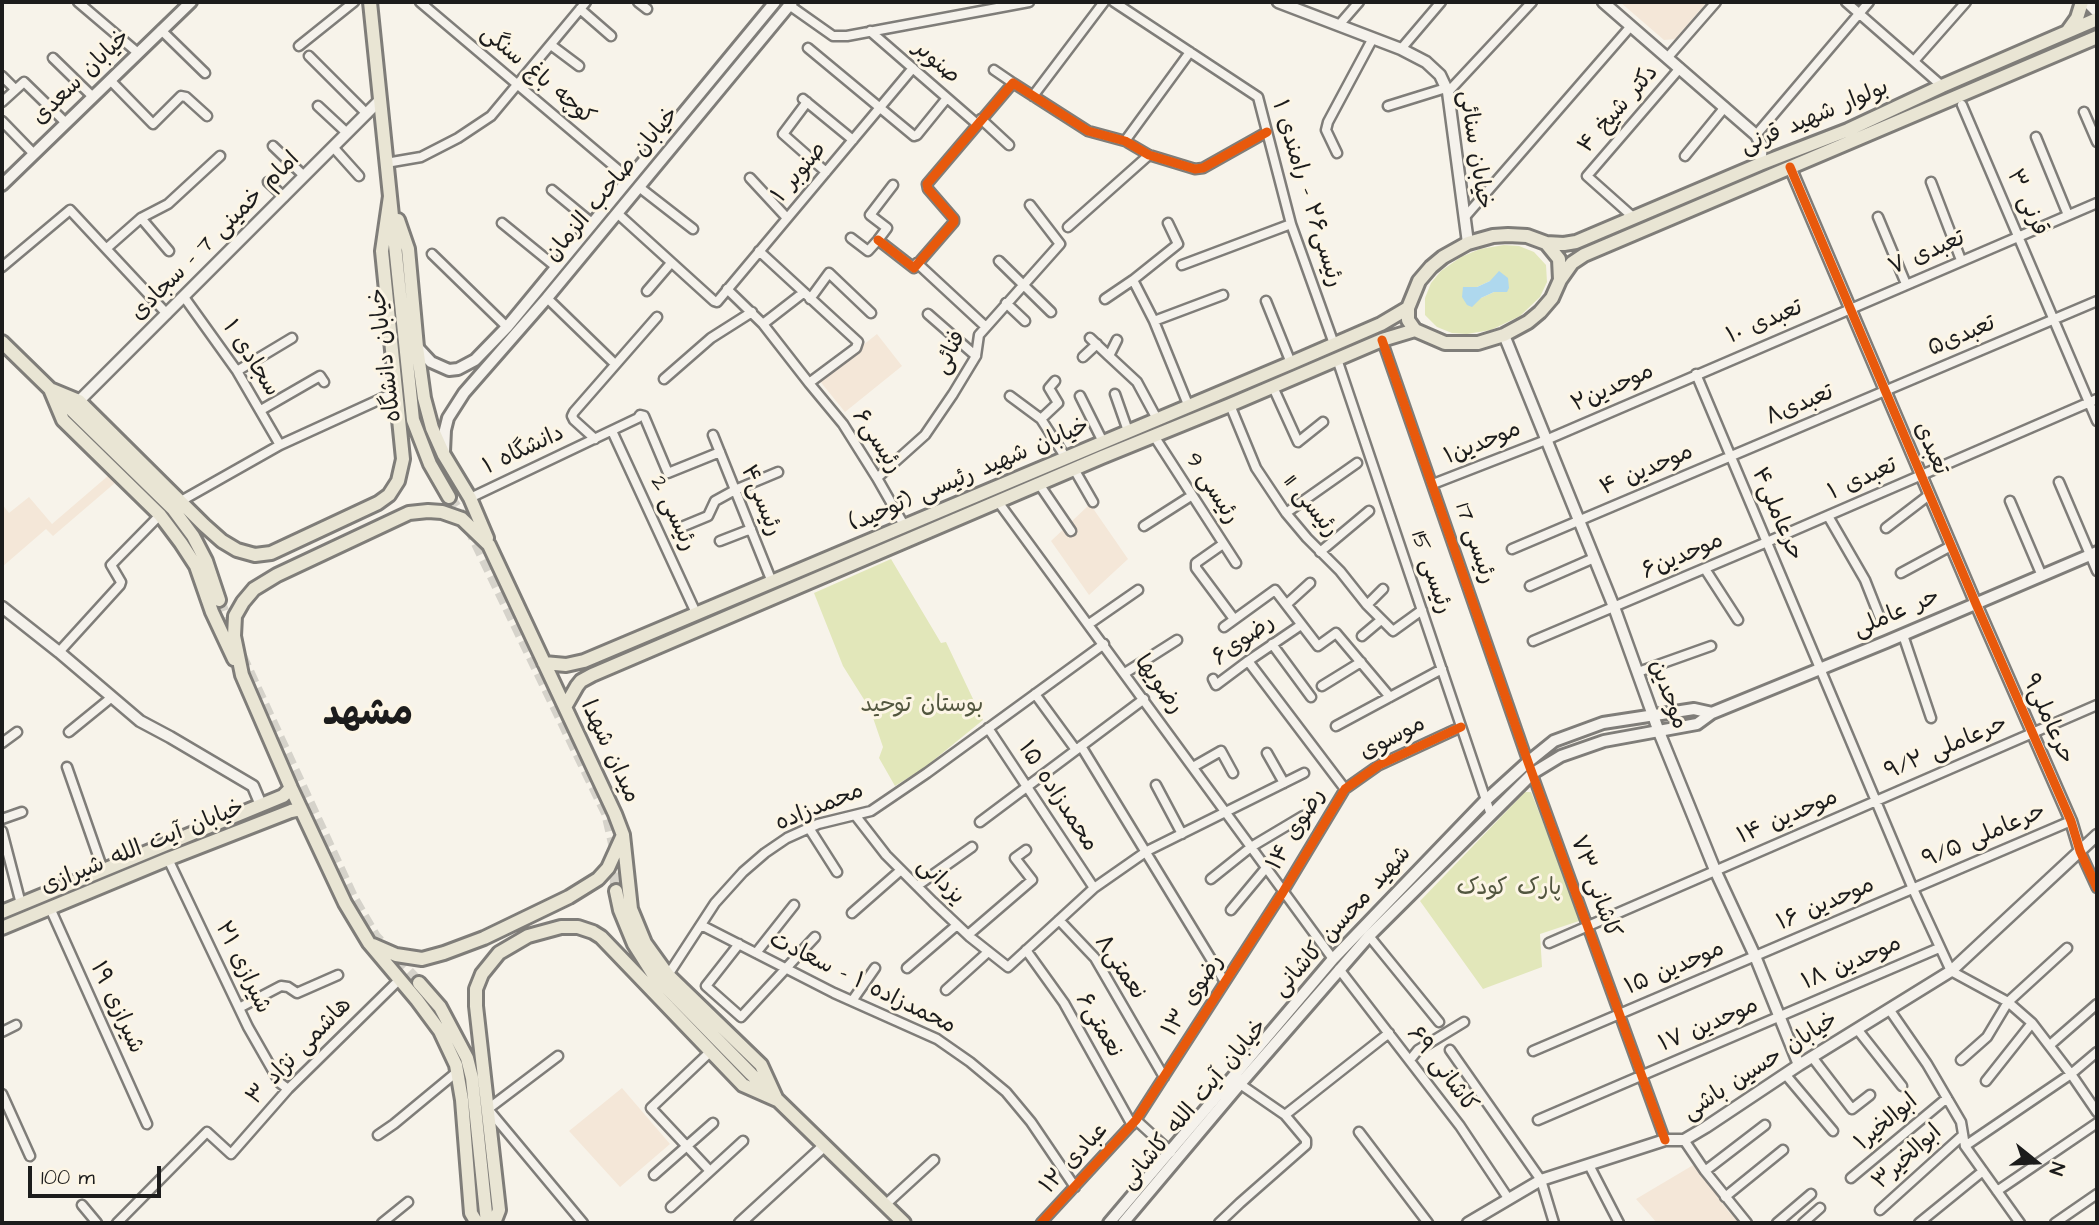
<!DOCTYPE html>
<html>
<head>
<meta charset="utf-8">
<style>
	body { margin:0 }
	#map { position:relative; width:2099px; height:1225px; overflow:hidden; background:#f7f3ea; font-family:"Architects Daughter",sans-serif }
	canvas { display:block }
	.frame { position:absolute; inset:0; border:4px solid #1c1c1c; pointer-events:none }
	.north { position:absolute; left:2001px; top:1127px; width:70px; height:70px; -webkit-text-stroke:5px #fcf5e5; paint-order:stroke; rotate:108deg; font-size:19px; font-weight:700; line-height:28px; text-align:center; color:#1c1c1c }
	.north::after { content:''; display:block; margin:auto; width:24px; height:32px; background:#1c1c1c; clip-path:polygon(50% 0,100% 100%,50% 72%,0 100%) }
	.scale { position:absolute; left:28px; top:1166px; width:133px; height:32px; box-sizing:border-box; border:4px solid #1c1c1c; border-top:0; padding-left:9px; font-size:21px; line-height:24px; white-space:nowrap; color:#1c1c1c; -webkit-text-stroke:5px #fcf5e5; paint-order:stroke }
</style>
</head>
<body>
<div id="map">
<canvas width="2099" height="1225"></canvas>
<div class="frame"></div>
<div class="north">N</div>
<div class="scale">100 m</div>
</div>
<script>
const context = document.querySelector('canvas').getContext('2d');
context.lineJoin = 'round';
function paint(path, color) {
  context.fillStyle = color;
  context.fill(path, 'evenodd');
}
function toPath(rows) {
  const path = new Path2D();
  for (const r of rows) {
    path.moveTo(r[0], r[1]);
    for (let i = 2; i < r.length; i += 2) path.lineTo(r[i], r[i + 1]);
  }
  return path;
}
function trace(path, color, width, dash) {
  context.strokeStyle = color;
  context.lineWidth = width;
  context.lineCap = dash ? 'butt' : 'round';
  context.setLineDash(dash || []);
  context.stroke(path);
}
function drawText(font, color, halo, rows, align = 'center') {
  context.font = font + ' "Architects Daughter","Playpen Sans Arabic",sans-serif';
  context.lineWidth = 6;
  context.setLineDash([]);
  context.textBaseline = 'middle';
  context.strokeStyle = halo;
  context.fillStyle = color;
  for (const [text, x, y, turn = 0] of rows) {
    context.save();
    context.translate(x, y);
    context.rotate((+turn || 0) * Math.PI / 180);
    context.textAlign = isNaN(turn) ? turn : align;
    if (halo) context.strokeText(text, 0, 0);
    context.fillText(text, 0, 0);
    context.restore();
  }
}
const built = toPath([
	[1620,2,1707,2,1675,39,1664,40],
	[877,334,902,366,845,412,819,380],
	[109,475,116,482,53,536,46,529,2,567,2,504,9,513,29,497,52,524],
	[1090,504,1128,559,1089,595,1051,541],
	[622,1088,670,1144,620,1187,569,1131],
	[1695,1164,1728,1211,1740,1223,1657,1223,1636,1199]
]);
const green = toPath([
	[1504,245,1519,246,1534,252,1546,265,1547,282,1540,297,1520,316,1491,330,1467,334,1452,333,1437,327,1425,315,1425,298,1431,283,1441,271,1461,257,1480,249],
	[1490,281,1507,292,1494,292,1481,298,1463,287,1477,287],
	[891,559,941,643,946,642,983,720,924,768,895,786,879,758,883,747,870,709,843,666,814,593],
	[1525,792,1531,792,1582,920,1540,934,1542,967,1483,989,1420,901]
]);
const water = toPath([
	[1499,271,1508,278,1509,288,1507,292,1494,292,1481,298,1472,307,1467,305,1462,297,1463,287,1477,287,1490,281]
]);
const primaryTunnel = toPath([
	[449,497,471,531,607,813,615,848,616,891],
	[219,600,233,639],
	[241,656,353,899,375,937,419,983]
]);
const minor = toPath([
	[78,2,138,53],
	[420,2,629,179],
	[638,2,647,9],
	[1114,2,1258,97,1291,224,1334,344],
	[1846,2,1942,86],
	[789,5,833,36,847,36,1029,2],
	[580,9,611,36],
	[1339,25,1359,2],
	[161,30,205,73],
	[870,31,977,124],
	[551,45,579,66],
	[299,46,354,2],
	[808,48,914,136,917,135,947,98],
	[1401,49,1441,2],
	[309,56,367,114],
	[1668,57,1716,2],
	[53,58,93,97],
	[1914,61,1966,2],
	[994,70,1013,83],
	[2,76,15,89],
	[110,80,153,124,181,96,186,97,207,116],
	[1448,92,1532,2],
	[1033,96,1104,2],
	[803,99,853,140],
	[2,102,24,82,66,123],
	[807,102,783,134,826,172],
	[1962,105,2097,421],
	[318,106,347,133],
	[1388,106,1446,88],
	[2084,112,2097,142],
	[981,119,1009,145],
	[2,121,34,154],
	[1756,135,1869,2],
	[2036,137,2068,215],
	[1125,141,1190,52],
	[273,146,304,176],
	[333,147,359,176],
	[1337,153,1326,130,1328,122,1373,38],
	[1685,156,1725,107],
	[386,163,421,157,458,138,491,116,586,2],
	[750,178,787,218],
	[268,182,284,197],
	[1931,182,1961,260],
	[639,187,693,229],
	[552,190,592,223],
	[617,213,714,301,717,302,913,68],
	[1465,217,1631,26],
	[1633,217,1587,176,1680,68],
	[1878,217,1906,284],
	[141,218,169,251],
	[502,223,556,267],
	[1068,227,1149,155],
	[851,238,868,251,878,240,887,228,870,215,893,185],
	[878,240,914,268,954,222,954,219,928,189,927,184,1013,83,1088,131,1125,141,1149,155,1195,169,1203,168,1267,132],
	[107,248,141,218,168,204,220,156],
	[759,251,858,342,856,348,809,383],
	[432,254,507,327],
	[999,261,1051,312],
	[917,263,986,327],
	[1182,265,1291,224],
	[2,267,70,210,167,314],
	[1133,280,1178,244,1168,223],
	[727,289,763,324,809,383,843,424,877,478,905,527],
	[647,291,671,263],
	[184,297,237,371,280,445],
	[547,298,615,364],
	[810,299,829,273,871,313],
	[1105,299,1133,280,1154,321,1189,407],
	[1266,301,1291,363],
	[1006,303,1025,321],
	[928,314,976,356],
	[1154,321,1223,295],
	[763,324,803,293],
	[1090,338,1109,356],
	[1117,340,1109,356,1137,382,1157,419],
	[1382,340,1528,762,1665,1140],
	[1083,357,1097,344],
	[1337,359,1491,815],
	[237,371,292,338],
	[1696,374,1913,889,1951,971,2008,1002,2032,1023,2071,1074,2097,1112],
	[664,379,711,338,752,312],
	[1273,387,1298,442,1323,422],
	[1115,394,1128,431],
	[1010,396,1041,419,1066,458],
	[1080,396,1103,442],
	[1230,405,1256,468,1286,513,1307,538,1340,571,1367,605,1393,631,1422,610],
	[261,410,320,376,324,382],
	[1041,419,1058,403,1049,388,1055,381],
	[612,431,696,613],
	[713,435,772,582],
	[1154,436,1236,563],
	[595,439,574,420,572,416,574,412,657,317],
	[1074,469,1093,502],
	[877,478,925,435,953,394,976,356,979,335,1060,244,1030,205],
	[2059,482,2097,571],
	[1039,484,1071,531],
	[1433,484,1546,440,2097,203],
	[470,498,638,418,640,415,644,416,668,473,720,452],
	[181,501,280,445,396,392],
	[2010,501,2042,576],
	[999,503,1333,959],
	[1286,513,1357,463],
	[1828,516,1865,580,1880,618],
	[1144,526,1191,496],
	[679,528,708,516,715,501,735,490,778,472],
	[1886,528,1929,495],
	[720,541,751,529],
	[1223,544,1196,563,1196,568,1234,619],
	[1512,549,2097,301],
	[1320,552,1369,511],
	[1705,569,1738,620],
	[1901,573,1951,546],
	[1530,586,1594,558],
	[1287,604,1310,583],
	[1367,605,1383,589],
	[1089,624,1138,590],
	[1224,627,1275,590,1318,646,1336,633,1390,697],
	[1903,635,1931,718],
	[1362,636,1381,620],
	[1533,641,1767,542,2097,399],
	[1272,644,1311,697],
	[59,652,120,585,121,582,111,565,160,515],
	[1248,661,1345,789],
	[1638,672,1711,646],
	[1125,673,1177,640],
	[1213,679,1216,685,1248,661,1301,625],
	[1322,686,1361,662],
	[1035,694,1076,750],
	[1336,726,1442,669],
	[988,728,1094,888],
	[69,732,112,697],
	[2,743,17,732],
	[1081,746,1225,982],
	[1267,753,1284,783],
	[67,767,103,870],
	[1193,767,1221,751,1233,773],
	[1156,785,1182,834],
	[855,815,886,855,933,902,970,937,1008,967,1094,888,1147,851,1304,773],
	[2,819,22,812],
	[980,822,1144,699],
	[809,828,837,872],
	[2,831,21,904],
	[2080,851,2097,888],
	[168,859,248,1027,280,1083,288,1089],
	[1211,879,1251,847,1303,816],
	[917,886,972,847],
	[50,908,147,1124],
	[1231,910,1266,868],
	[852,913,901,870],
	[1059,920,1095,958,1164,1077],
	[701,925,834,993,937,1039,970,1062,1006,1092,1031,1122,1075,1187],
	[968,935,1032,880,1015,858,1026,850],
	[1369,936,1439,1022],
	[1549,943,2097,705],
	[739,944,706,986,741,1017,815,937],
	[1026,950,1064,1003,1132,1125],
	[756,953,794,905],
	[907,968,957,925],
	[1339,969,1460,1126,1508,1198],
	[668,975,715,903,743,872,765,853,787,838,818,824,871,811,927,773,1104,644],
	[946,990,988,952],
	[852,1001,875,968],
	[239,1008,281,986,288,987,297,993,338,975],
	[1889,1009,1927,1064,1961,1122,1965,1146,2020,1223],
	[1857,1029,1902,1086],
	[2,1032,16,1025],
	[2050,1045,2097,1004],
	[1450,1050,1541,1180,1554,1223],
	[1533,1051,2071,821],
	[710,1052,651,1108,710,1171],
	[558,1056,488,1109,583,1223],
	[1812,1057,1852,1109,1870,1095],
	[1410,1060,1418,1050,1464,1022],
	[1961,1060,1987,1037,2008,1002,2067,948],
	[1785,1074,1833,1131],
	[1986,1081,2032,1023],
	[2,1094,30,1156],
	[1285,1115,1389,1033],
	[1136,1120,1171,1152],
	[1538,1120,1939,948],
	[1359,1132,1428,1223],
	[378,1135,394,1124,458,1071],
	[1684,1140,1705,1171,1747,1223],
	[1965,1146,2071,1074,2097,1052],
	[1589,1165,1619,1223],
	[1705,1171,1765,1125],
	[654,1175,713,1123],
	[1851,1178,1947,1098],
	[1997,1191,2097,1123],
	[1725,1197,1783,1150],
	[82,1205,97,1223],
	[885,1205,934,1160],
	[671,1207,743,1141],
	[1880,1210,1963,1135],
	[117,1223,207,1132,231,1154,288,1089,400,979],
	[382,1223,408,1202],
	[1041,1223,1136,1120,1283,892,1345,789,1379,765,1461,727],
	[1219,1223,1240,1203,1306,1145,1306,1140,1285,1115,1240,1084],
	[1777,1223,1811,1194],
	[1803,1223,1820,1208],
	[1919,1223,1983,1171],
	[2055,1223,2097,1194]
]);
const tertiary = toPath([
	[1278,2,1401,49,1426,62,1440,75,1448,92,1468,243],
	[1603,2,1756,135,1762,146,1760,164],
	[1790,167,1976,604,2071,821,2080,851],
	[1504,335,1614,607,1659,732,1715,870,1755,956,1799,1065],
	[79,401,380,100],
	[2,607,59,652,140,721,170,737,253,786,261,805],
	[740,1223,824,1146],
	[1468,1223,1541,1180,1665,1140,1684,1140,1706,1127,1799,1065,1951,971,2097,835]
]);
const secondary = toPath([
	[2087,2,2097,12],
	[2,185,191,2],
	[417,347,431,362,449,370,458,369,475,360,507,327,775,2],
	[444,452,445,430,448,418,464,393,547,298,792,2],
	[1109,1223,1333,959,1485,801,1528,762,1554,741,1603,723,1694,709,1712,713],
	[1123,1223,1240,1084,1369,936,1533,773,1561,756,1604,741,1697,724,1712,713,1886,642,2097,552]
]);
const primary = toPath([
	[370,2,413,420,430,464,449,497],
	[2067,32,2077,18,2082,2],
	[398,220,408,249,417,347,424,398,432,428,444,455,470,498,487,538],
	[1508,235,1527,236,1546,243,1559,259,1560,280,1552,298,1540,312,1528,322,1504,335,1478,343,1445,343,1415,330,1408,320,1408,308,1419,281,1431,267,1443,257,1468,243,1493,236,1508,235],
	[1546,243,1564,244,1576,242,1760,164,1848,130,1942,86,2097,19],
	[1560,280,1572,263,1584,255,2097,37],
	[2,342,173,509,193,536,206,561,219,600],
	[50,389,79,401,204,525,222,541,237,550,255,555,271,553,378,503,389,495,398,481,403,459,382,251,390,196],
	[50,389,63,420,160,515,181,543,196,566,212,612,234,659],
	[544,663,566,665,584,661,1291,363,1381,324,1408,308],
	[565,707,577,686,581,681,592,675,1102,457,1230,405,1382,340,1415,330],
	[616,891,620,910,634,944,653,974,751,1074,904,1223],
	[2,912,283,796,291,788],
	[2,928,168,859,291,811,301,809],
	[373,945,396,955,422,959,444,953,484,938,569,897,598,879,608,868,623,835],
	[419,983,440,1007,467,1058,472,1078,487,1223],
	[477,1223,471,1213,462,1100,456,1065,440,1031,417,1000,369,943,345,903,291,788,242,675,234,636,235,616,243,602,254,589,277,575,409,513,428,511,442,512,462,519,489,545,615,814,623,835,631,909,645,943,668,975,761,1065,777,1100],
	[494,1223,499,1210,476,1006,476,989,482,974,499,953,528,936,561,927,578,927,593,932,601,937,743,1085,777,1100]
]);
const cycleway = toPath([
	[1790,167,1976,604,2071,821,2080,851,2097,888],
	[878,240,914,268,954,222,954,219,928,189,927,184,1013,83,1088,131,1125,141,1149,155,1195,169,1203,168,1267,132],
	[1382,340,1528,762,1665,1140],
	[1041,1223,1136,1120,1283,892,1345,789,1379,765,1461,727]
]);
const streetNames = [
	["صنوبر",936,63,41],
	["کوچه باغ سنگی",537,76,40],
	["خیابان سعدی",82,78,-44],
	["دکتر شیخ ۴",1619,110,-49],
	["بولوار شهید قرنی",1815,118,-23],
	["خیابان سنائی",1474,150,81],
	["صنوبر ۱",800,173,-50],
	["خیابان صاحب الزمان",613,185,-50],
	["رئیسی۲۶ - رامندی ۱",1306,194,73],
	["قرنی ۳",2026,203,66],
	["امام خمینی 7 - سجادی",216,237,-45],
	["تعبدی ۷",1927,254,-23],
	["تعبدی ۱۰",1765,323,-23],
	["تعبدی۵",1962,337,-23],
	["فنائی",951,353,-65],
	["خیابان دانشگاه",387,355,-97],
	["سجادی ۱",250,359,57],
	["موحدین۲",1613,389,-24],
	["تعبدی۸",1800,406,-23],
	["رئیسی۶",876,442,57],
	["موحدین۱",1483,444,-22],
	["تعبدی",1930,449,67],
	["دانشگاه ۱",524,451,-25],
	["موحدین ۴",1647,471,-23],
	["خیابان شهید رئیسی (توحید)",970,476,-23],
	["تعبدی ۱",1863,480,-24],
	["رئیسی 9",1211,489,57],
	["رئیسی۴",760,501,68],
	["رئیسی 11",1310,507,51],
	["رئیسی 2",672,514,65],
	["حرعاملی۴",1776,514,67],
	["رئیسی 17",1474,544,71],
	["موحدین۶",1683,557,-23],
	["رئیسی 15",1430,573,71],
	["حر عاملی",1897,614,-23],
	["رضوی۶",1244,641,-36],
	["رضویها",1158,685,54],
	["موحدین",1667,695,70],
	["حرعاملی۹",2047,719,66],
	["موسوی",1393,739,-27],
	["حرعاملی ۹/۲",1946,749,-23],
	["میدان شهدا",609,752,65],
	["محمدزاده ۱۵",1057,797,57],
	["محمدزاده",820,808,-22],
	["موحدین ۱۴",1788,818,-23],
	["رضوی ۱۴",1297,830,-59],
	["حرعاملی ۹/۵",1984,837,-23],
	["خیابان آیت الله شیرازی",143,848,-22],
	["یزدانی",940,882,44],
	["کاشانی ۷۳",1594,887,70],
	["موحدین ۱۶",1826,905,-23],
	["شهید محسن کاشانی",1343,922,-48],
	["موحدین ۱۸",1852,964,-23],
	["شیرازی ۲۱",242,968,64],
	["نعمتی۸",1119,968,56],
	["موحدین ۱۵",1675,969,-23],
	["محمدزاده ۱ - سعادت",862,984,26],
	["رضوی ۱۳",1194,996,-57],
	["شیرازی ۱۹",116,1008,65],
	["نعمتی۶",1098,1026,60],
	["موحدین ۱۷",1709,1026,-23],
	["هاشمی نژاد ۳",300,1052,-46],
	["خیابان حسین باشی",1761,1067,-33],
	["کاشانی ۶۹",1441,1070,53],
	["خیابان آیت الله کاشانی",1195,1105,-50],
	["ابوالخیر۱",1887,1123,-40],
	["ابوالخیر۳",1908,1158,-42],
	["عبادی ۱۲",1075,1159,-47]
];
const parkNames = [
	["بوستان توحید",922,706],
	["پارک کودک",1509,889]
];
const townNames = [
	["مشهد",368,716]
];
paint(built, '#f4e7d8');
paint(green, '#e2e7ba');
paint(water, '#aed8ee');
trace(primaryTunnel, '#d6d3cb', 12, [12, 6]);
trace(minor, '#7f7d79', 13);
trace(tertiary, '#7f7d79', 15);
trace(secondary, '#7f7d79', 16);
trace(primary, '#7f7d79', 18);
trace(minor, '#f5f2ec', 8);
trace(tertiary, '#f5f2ec', 10);
trace(secondary, '#f5f2ec', 10);
trace(primary, '#e9e5d4', 12);
trace(cycleway, '#e8590c', 9);
drawText('23px', '#1c1c1c', '#fcf5e5', streetNames);
drawText('23px', '#52563f', '#fcf5e5', parkNames);
drawText('bold 37px', '#1c1c1c', '#fcf5e5', townNames);
</script>
</body>
</html>
